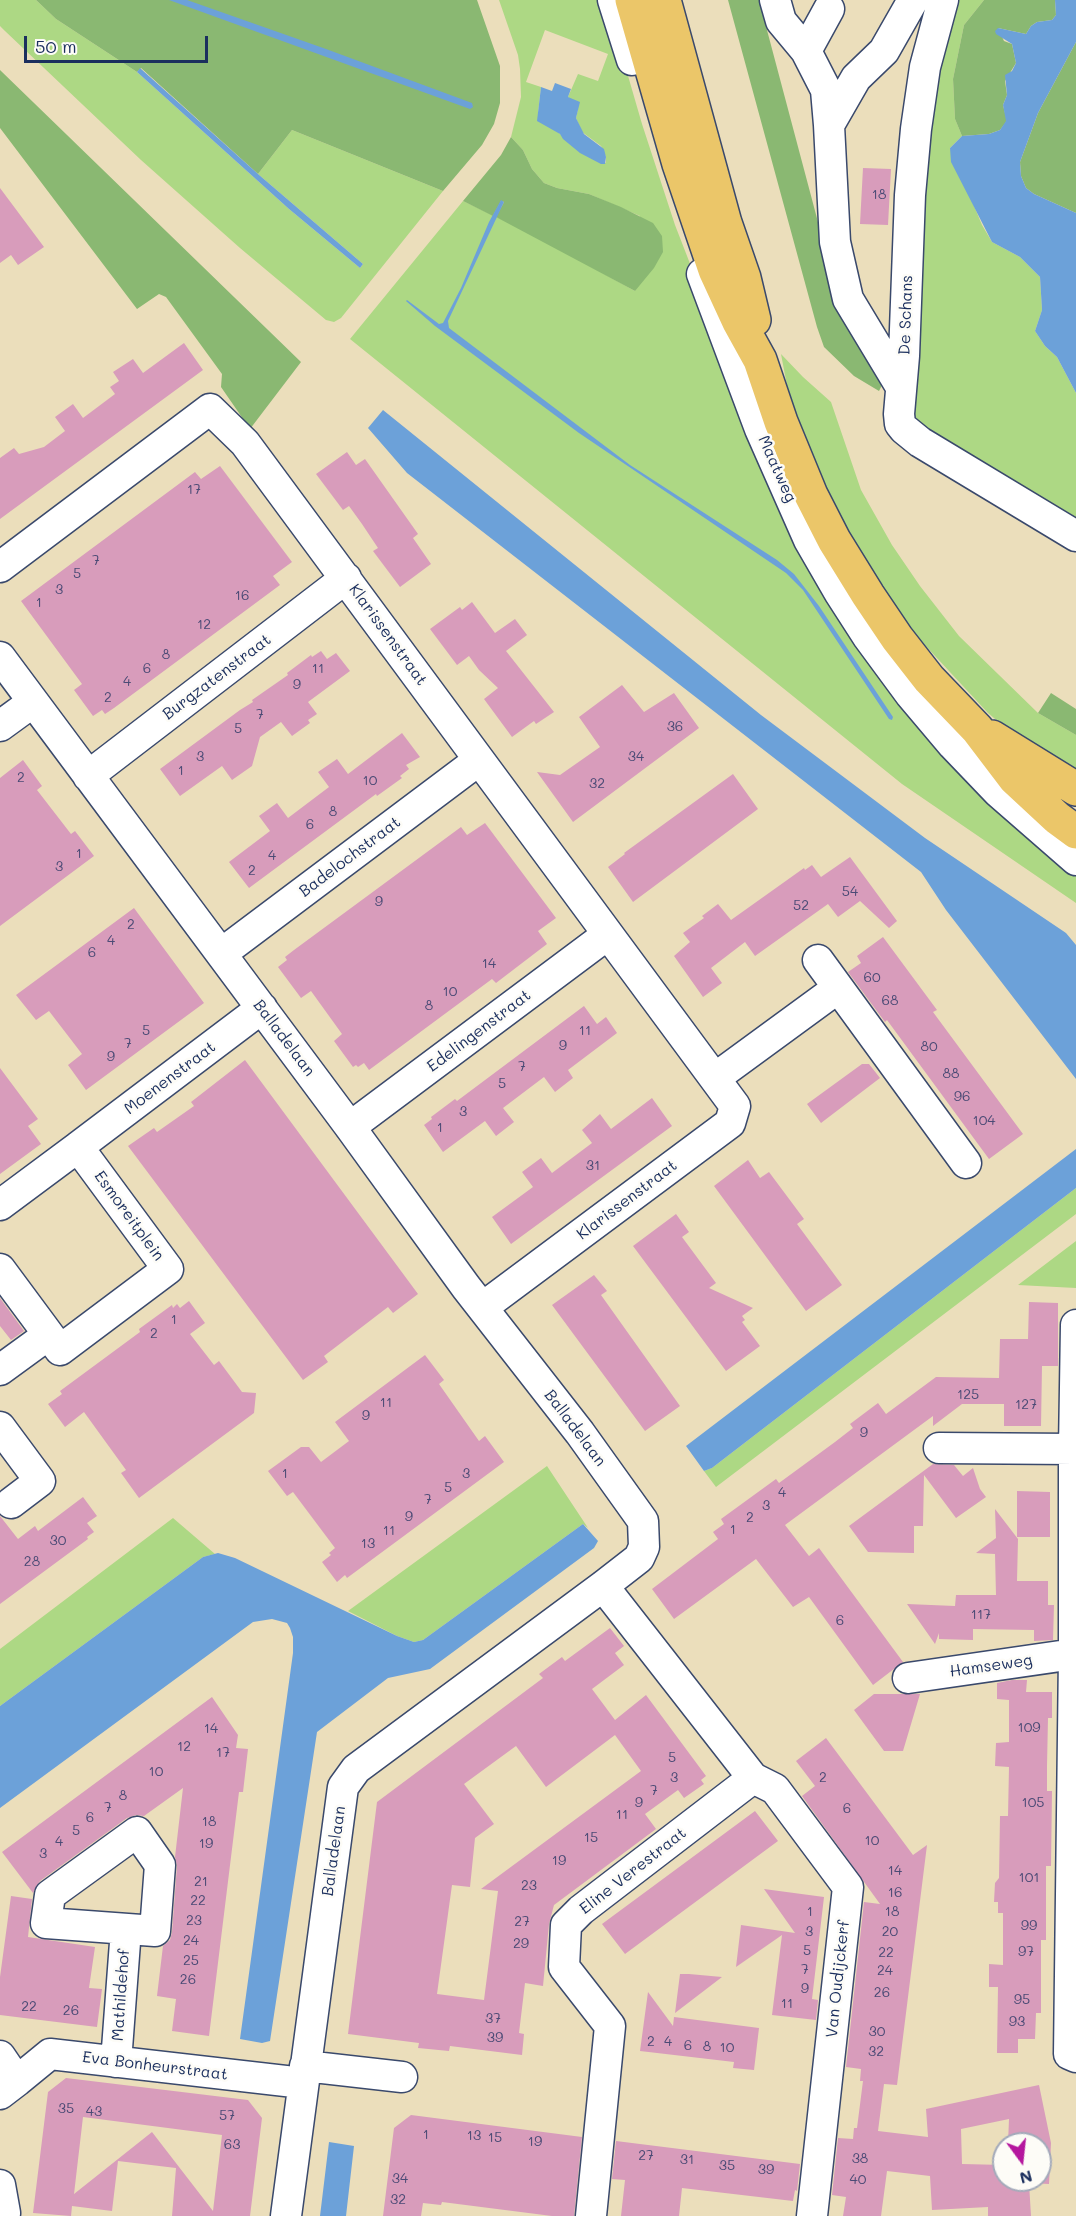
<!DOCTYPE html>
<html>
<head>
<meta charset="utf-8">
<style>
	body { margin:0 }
	#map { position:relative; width:1076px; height:2216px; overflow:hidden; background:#ebdebb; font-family:Mali,sans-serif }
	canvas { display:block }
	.north { position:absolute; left:992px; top:2132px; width:60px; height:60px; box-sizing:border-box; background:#fdfcf7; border:2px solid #a3aaba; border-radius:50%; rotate:165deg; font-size:16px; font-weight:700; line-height:24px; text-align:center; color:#1b2f5e }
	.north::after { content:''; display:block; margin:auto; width:21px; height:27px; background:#b5179e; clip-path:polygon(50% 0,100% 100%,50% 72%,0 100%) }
	.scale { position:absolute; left:24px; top:36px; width:184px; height:27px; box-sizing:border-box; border:3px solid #1b2f5e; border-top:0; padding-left:8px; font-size:18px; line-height:21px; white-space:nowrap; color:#1b2f5e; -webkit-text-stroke:4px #fdfcf7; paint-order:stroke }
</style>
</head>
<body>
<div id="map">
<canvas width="1076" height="2216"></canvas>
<div class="north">N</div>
<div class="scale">50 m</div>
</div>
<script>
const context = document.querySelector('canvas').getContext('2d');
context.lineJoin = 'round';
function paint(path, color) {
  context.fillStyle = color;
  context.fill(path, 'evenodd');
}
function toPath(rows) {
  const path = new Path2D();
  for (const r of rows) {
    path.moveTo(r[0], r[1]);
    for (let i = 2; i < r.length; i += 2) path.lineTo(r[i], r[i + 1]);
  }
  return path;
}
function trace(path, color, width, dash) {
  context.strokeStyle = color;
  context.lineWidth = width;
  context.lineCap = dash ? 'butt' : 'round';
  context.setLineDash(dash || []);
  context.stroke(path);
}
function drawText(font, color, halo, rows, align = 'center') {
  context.font = font + ' Mali,sans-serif';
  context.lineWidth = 5;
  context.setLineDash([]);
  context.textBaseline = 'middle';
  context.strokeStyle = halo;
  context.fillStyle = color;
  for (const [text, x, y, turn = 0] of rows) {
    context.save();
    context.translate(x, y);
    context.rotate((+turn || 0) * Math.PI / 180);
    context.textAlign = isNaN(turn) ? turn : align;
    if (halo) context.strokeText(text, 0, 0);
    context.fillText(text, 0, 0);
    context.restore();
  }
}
const green = toPath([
	[0,0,36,0,56,19,137,72,289,209,360,268,363,264,258,174,292,130,443,191,341,318,334,322,326,320,240,248,141,160,5,31,0,26],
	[499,0,606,0,642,124,675,225,772,475,1076,867,1076,903,902,784,350,339,463,201,526,231,635,291,640,216,589,194,557,188,544,183,532,169,523,150,511,137,521,97,520,69,518,55],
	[545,30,608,54,598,81,578,74,568,97,578,109,576,118,582,132,601,146,606,157,606,163,560,134,538,113,541,87,526,82],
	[953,0,984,0,964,25,953,79,955,119,962,136,950,148,982,225,992,242,1020,257,1040,277,1042,310,1035,331,1045,346,1057,357,1076,393,1076,525,917,426,907,392,923,129],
	[781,354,803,377,831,402,861,490,892,545,920,586,959,636,1038,713,1076,735,1076,781,1026,745,988,713,910,629,845,533,793,417],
	[1076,1188,1076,1214,716,1487,704,1471,712,1468],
	[1076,1241,1076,1288,1018,1285],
	[547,1466,588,1528,583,1524,423,1640,414,1642,397,1636,348,1611],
	[173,1518,215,1554,203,1557,0,1706,0,1649]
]);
const forest = toPath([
	[36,0,477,0,500,66,500,103,494,124,482,145,443,191,292,130,258,174,141,68,137,72,56,19],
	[728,0,759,0,844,320,884,381,879,391,854,376,824,347,817,327],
	[984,0,1055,0,1056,15,1052,20,1037,22,1031,26,1026,34,998,28,1004,41,1012,44,1016,63,1005,81,1007,95,1003,105,1007,121,1000,130,989,134,962,136,955,119,953,79,964,25],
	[1076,42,1076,213,1034,194,1026,188,1021,176,1020,162,1038,113],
	[0,70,301,362,250,429,221,387,222,374,166,297,159,294,137,309,0,128],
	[511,137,523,150,532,169,544,183,557,188,589,194,621,207,653,223,662,236,663,252,654,268,635,291,496,217,504,202,501,201,493,216,463,201,501,155],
	[1051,693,1076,709,1076,735,1038,713]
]);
const water = toPath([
	[169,0,187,0,326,49,472,103,473,107,470,109],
	[1055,0,1076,0,1076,42,1038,113,1020,162,1021,176,1026,188,1034,194,1076,213,1076,393,1057,357,1045,346,1035,331,1042,310,1040,277,1020,257,992,242,951,162,950,148,962,136,989,134,1000,130,1006,121,1003,105,1007,95,1005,75,1012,71,1016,63,1012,44,996,34,995,31,998,28,1026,34,1031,26,1037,22,1052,20,1056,15],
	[140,68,258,174,363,264,360,268,289,209,137,72],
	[555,83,571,89,568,97,580,102,576,118,584,134,604,149,606,157,605,164,601,164,580,153,563,139,560,134,537,121,541,87,552,91],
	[501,200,504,202,448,321,449,328,630,465,777,560,794,574,819,606,893,717,892,720,889,719,803,590,786,573,579,433,435,326,406,301,407,300,439,324,443,323,461,288,489,222],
	[383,410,761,715,925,838,1066,933,1076,945,1076,1079,946,910,921,872,407,473,368,428],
	[1076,1149,1076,1188,712,1468,704,1471,686,1446],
	[583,1524,598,1541,594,1548,430,1669,388,1678,317,1732,270,2041,262,2043,240,2039,293,1653,293,1637,290,1628,287,1623,272,1619,253,1622,0,1808,0,1706,203,1557,218,1553,235,1558,397,1636,414,1642,423,1640],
	[329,2142,354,2146,346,2216,320,2216]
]);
const building = toPath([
	[863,168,891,169,888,225,860,224],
	[0,188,44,247,18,265,11,255,0,263],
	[184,343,203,370,0,519,0,458,14,448,19,454,44,447,65,431,55,417,73,404,83,418,115,394,110,387,119,381,113,372,133,359,143,373],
	[347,452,356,465,365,459,418,534,413,538,431,564,400,587,373,551,378,548,362,524,349,506,343,510,316,474],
	[220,466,292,562,273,576,280,585,114,708,105,714,102,710,93,716,74,690,82,684,21,601,195,472,201,479],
	[472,602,495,633,515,619,527,635,506,651,554,712,536,724,534,721,512,737,484,699,498,688,479,670,469,656,457,665,430,629,460,607,462,610],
	[321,651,327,659,336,653,350,671,308,702,317,714,308,720,310,723,292,736,281,722,260,737,252,766,232,780,222,766,180,796,160,769,240,710,253,702,252,700,288,675,287,673,311,655,312,657],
	[622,685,644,712,674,693,699,728,573,822,537,772,560,775,600,747,579,717],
	[402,733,420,757,406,765,409,769,400,776,402,778,377,796,376,794,249,888,229,862,270,831,259,816,277,803,288,818,329,787,318,772,337,759,348,774],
	[23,760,42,786,37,790,71,834,75,831,94,856,0,926,0,778],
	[733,774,758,809,633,902,608,867,625,854,624,853],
	[485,823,556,918,538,931,547,944,496,983,492,979,369,1070,364,1063,358,1067,356,1065,353,1067,334,1041,342,1034,311,991,301,998,278,967,287,960,285,957,294,950,461,827,467,835],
	[850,857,897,921,889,928,860,901,838,917,828,904,755,956,745,942,711,968,722,983,703,997,674,956,690,942,683,933,704,918,702,916,718,904,731,920,804,868,805,870,812,865,821,877],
	[134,908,204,1003,86,1090,68,1065,82,1054,49,1011,36,1020,16,995],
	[883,937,937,1010,933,1012,1023,1134,989,1159,887,1020,885,1022,848,972,861,963,857,956],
	[584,1006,597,1024,606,1017,617,1033,568,1070,573,1078,555,1092,544,1077,503,1108,514,1122,496,1136,485,1121,443,1152,424,1125,432,1119,431,1117,455,1099,457,1101],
	[245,1060,418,1294,393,1313,388,1307,324,1356,328,1362,303,1380,128,1146,154,1128,157,1132,194,1106,191,1102],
	[862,1064,869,1064,880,1078,821,1123,807,1104],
	[0,1068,38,1119,28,1126,41,1144,0,1174],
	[652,1098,672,1126,511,1244,492,1217,533,1187,522,1172,541,1158,552,1173,592,1143,582,1130,600,1114,611,1129],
	[748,1160,760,1178,769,1172,804,1219,797,1224,842,1285,806,1311,714,1186],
	[676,1214,689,1232,682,1237,716,1283,709,1288,753,1308,742,1316,745,1320,742,1322,760,1346,726,1371,633,1246],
	[594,1275,607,1291,601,1295,680,1406,645,1431,552,1305],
	[0,1298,24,1331,11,1340,0,1326],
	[189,1301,205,1323,190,1334,214,1365,219,1361,242,1392,256,1393,254,1413,139,1498,121,1473,126,1470,84,1412,65,1427,48,1404,62,1394,60,1391,140,1332,139,1329,172,1305,173,1308,177,1304,180,1308],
	[1029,1302,1058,1303,1058,1366,1042,1366,1041,1426,1004,1426,1004,1404,962,1404,933,1426,933,1416,785,1525,809,1556,819,1548,903,1662,873,1685,809,1597,793,1607,756,1559,674,1619,652,1589,718,1539,713,1532,724,1524,721,1519,776,1479,779,1483,835,1442,853,1428,850,1424,878,1403,886,1414,936,1377,999,1378,1000,1339,1028,1339],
	[425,1355,444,1380,439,1384,479,1441,485,1436,504,1462,347,1578,345,1575,337,1582,322,1562,331,1555,329,1553,335,1548,293,1492,287,1496,268,1471,301,1447,309,1447,321,1462,349,1441,335,1422],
	[933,1464,954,1465,963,1476,973,1468,980,1489,986,1497,956,1518,924,1475,923,1526,914,1526,914,1553,868,1552,849,1526],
	[1017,1491,1050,1492,1050,1537,1017,1537],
	[83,1497,97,1516,87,1523,94,1532,87,1537,88,1539,0,1604,0,1516,18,1539,35,1526,38,1531],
	[995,1509,1018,1539,1017,1581,1048,1581,1048,1605,1054,1605,1053,1640,1034,1641,1034,1630,973,1629,973,1640,939,1639,939,1633,935,1644,907,1604,955,1606,956,1595,996,1595,995,1554,976,1553,996,1538],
	[610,1628,624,1646,615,1653,624,1665,592,1689,615,1720,646,1695,706,1776,701,1780,704,1784,684,1798,678,1790,645,1814,656,1829,554,1905,549,1924,543,1986,525,1983,519,2033,524,2034,522,2055,450,2046,449,2051,418,2048,419,2043,348,2034,377,1802,543,1678,539,1674,562,1657,565,1661],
	[615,1735,641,1771,481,1889,498,1891,484,2000,437,1994,452,1885,470,1887,475,1838,494,1824,464,1784,516,1746,546,1787],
	[1012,1680,1027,1680,1026,1692,1052,1692,1052,1718,1048,1718,1047,1766,1047,1791,1052,1791,1051,1866,1046,1866,1046,1940,1041,1940,1041,2013,1036,2013,1035,2039,1018,2039,1018,2053,997,2053,998,1987,989,1987,989,1964,1003,1965,1003,1913,998,1913,998,1902,994,1902,995,1883,999,1878,1000,1816,1008,1816,1009,1767,995,1766,996,1743,1009,1742,1009,1700,997,1699,997,1683],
	[874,1694,920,1694,903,1751,884,1751,854,1710],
	[212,1697,238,1735,236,1748,248,1749,243,1792,239,1792,209,2036,172,2031,176,1999,157,1996,163,1946,170,1940,172,1932,177,1866,175,1857,183,1788,144,1816,136,1815,127,1818,40,1881,33,1893,2,1852],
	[826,1738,913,1855,927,1845,897,2085,884,2084,878,2131,928,2137,926,2109,1039,2085,1051,2143,1049,2184,1029,2183,1031,2216,988,2216,988,2207,932,2210,930,2176,887,2171,881,2216,843,2216,846,2197,832,2195,838,2138,853,2139,854,2128,857,2128,863,2081,860,2081,861,2069,846,2067,864,1902,880,1904,802,1796,815,1786,796,1761],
	[1009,2119,1008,2144,1040,2144,1040,2180,1004,2180,1004,2165,962,2164,961,2129],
	[755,1811,778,1841,625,1954,602,1924],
	[764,1889,824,1897,812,1999,818,2000,816,2020,772,2015,782,1935,736,1967,741,1925,795,1933],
	[11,1896,32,1899,28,1937,95,1947,89,1988,102,1989,97,2027,0,2015,0,1977],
	[680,1974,689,1974,722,1977,675,2013],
	[648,1992,673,2026,674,2017,759,2028,754,2070,733,2068,734,2062,640,2051],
	[66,2078,248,2100,262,2118,250,2216,172,2216,176,2168,118,2161,112,2211,72,2206,71,2216,33,2213,48,2092],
	[83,2117,222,2135,213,2211,152,2132,74,2194],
	[411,2115,582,2137,574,2216,552,2216,442,2202,441,2205,423,2203,421,2216,383,2216,394,2128],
	[616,2141,800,2164,797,2191,795,2190,793,2201,682,2188,679,2216,621,2216,625,2180,612,2179]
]);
const minor = toPath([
	[613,0,632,60],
	[775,0,781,21,806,51,826,90,829,125],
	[943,0,925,67,916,129,910,195,904,356,899,414,900,424,904,429,920,442,1076,536],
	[806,51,829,9],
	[702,274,760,429,809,540,839,592,868,637,910,694,953,745,998,792,1076,860],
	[901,387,848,299,835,242,829,125,856,78,884,51,913,0],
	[0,567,210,409,245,443,735,1106,730,1123,483,1307],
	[0,657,350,1127,466,1287,580,1433,643,1521,644,1547,639,1558,603,1586,356,1769,343,1787,286,2216],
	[0,726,33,702],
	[88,776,346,578],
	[222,953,479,760],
	[818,960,966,1163],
	[715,1078,838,988],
	[350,1127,607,935],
	[78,1147,262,1008],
	[0,1205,78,1147,168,1269,60,1350,0,1269],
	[1076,1325,1074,1449,1074,1654,1069,2054,1076,2057],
	[0,1370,48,1335],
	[0,1427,40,1481,11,1503],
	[939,1448,1074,1449],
	[603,1586,753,1778,775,1789,848,1887,812,2216],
	[908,1678,1074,1654],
	[137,1832,160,1865,155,1931,46,1923,50,1895,137,1832],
	[0,2056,17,2081,0,2094],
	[116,2062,126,1929],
	[305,2066,402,2077],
	[17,2081,50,2054,303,2083],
	[0,2185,5,2213,3,2216],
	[591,2216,610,2026,564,1967,566,1925,581,1910,753,1778]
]);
const major = toPath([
	[632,0,679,164,715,270,739,322,760,360,781,422,811,495,834,540,868,595,897,638,929,679,977,729,1015,779,1057,818,1076,832],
	[664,0,725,223,744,278,754,320],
	[992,737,1076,789]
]);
const numberNames = [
	["18",879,195],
	["17",194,490],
	["7",96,561],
	["5",77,574],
	["3",59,590],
	["16",242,596],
	["1",39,603],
	["12",204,625],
	["8",166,655],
	["6",147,669],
	["11",318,669],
	["4",127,682],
	["9",297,685],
	["2",108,698],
	["7",260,715],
	["36",675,727],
	["5",238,729],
	["3",200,757],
	["34",636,757],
	["1",181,771],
	["2",21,778],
	["10",370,781],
	["32",597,784],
	["8",333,812],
	["6",310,825],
	["1",79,854],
	["4",272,856],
	["3",59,867],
	["2",252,871],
	["54",850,892],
	["9",379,902],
	["52",801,906],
	["2",131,925],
	["4",111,941],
	["6",92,953],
	["14",489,964],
	["60",872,978],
	["10",450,992],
	["68",890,1001],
	["8",429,1006],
	["5",146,1031],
	["11",585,1031],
	["7",128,1044],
	["9",563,1046],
	["80",929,1047],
	["9",111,1057],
	["7",522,1067],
	["88",951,1074],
	["5",502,1084],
	["96",962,1097],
	["3",463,1112],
	["104",984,1121],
	["1",440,1128],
	["31",593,1166],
	["1",174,1320],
	["2",154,1334],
	["125",968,1395],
	["11",386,1403],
	["127",1026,1405],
	["9",366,1416],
	["9",864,1433],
	["1",285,1474],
	["3",466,1474],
	["5",448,1488],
	["4",782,1493],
	["7",428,1500],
	["3",766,1506],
	["9",409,1517],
	["2",750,1518],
	["1",733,1530],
	["11",389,1531],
	["30",58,1541],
	["13",368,1544],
	["28",32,1562],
	["117",981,1615],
	["6",840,1621],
	["109",1029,1728],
	["14",211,1729],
	["12",184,1747],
	["17",223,1753],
	["5",672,1758],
	["10",156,1772],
	["3",674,1778],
	["2",823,1778],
	["7",654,1791],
	["8",123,1796],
	["9",639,1803],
	["105",1033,1803],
	["7",108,1808],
	["6",847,1809],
	["11",622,1815],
	["6",90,1818],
	["18",209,1822],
	["5",76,1831],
	["15",591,1838],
	["10",872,1841],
	["4",59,1842],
	["19",206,1844],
	["3",43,1854],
	["19",559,1861],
	["14",895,1871],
	["101",1029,1878],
	["21",201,1882],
	["23",529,1886],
	["16",895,1893],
	["22",198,1901],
	["1",810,1912],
	["18",892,1912],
	["23",194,1921],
	["27",522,1922],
	["99",1029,1926],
	["3",809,1932],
	["20",890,1932],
	["24",191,1941],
	["29",521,1944],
	["5",807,1951],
	["97",1026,1952],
	["22",886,1953],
	["25",191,1961],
	["7",805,1970],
	["24",885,1971],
	["26",188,1980],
	["9",805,1989],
	["26",882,1993],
	["95",1022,2000],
	["11",787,2004],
	["22",29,2007],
	["26",71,2011],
	["37",493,2019],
	["93",1017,2022],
	["30",877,2032],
	["39",495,2038],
	["2",651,2042],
	["4",668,2042],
	["6",688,2046],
	["8",707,2047],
	["10",727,2048],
	["32",876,2052],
	["35",66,2109],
	["43",94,2112],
	["57",227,2116],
	["1",426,2135],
	["13",474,2136],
	["15",495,2138],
	["19",535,2142],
	["63",232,2145],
	["27",646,2156],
	["38",860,2159],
	["31",687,2160],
	["35",727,2166],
	["39",766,2170],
	["34",400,2179],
	["40",858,2180],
	["32",398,2200]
];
const streetNames = [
	["De Schans",906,315,-88],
	["Maatweg",777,469,66],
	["Klarissenstraat",388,635,54],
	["Burgzatenstraat",217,677,-37],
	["Badelochstraat",350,857,-37],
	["Edelingenstraat",479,1031,-37],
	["Balladelaan",284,1038,53],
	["Moenenstraat",170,1078,-37],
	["Klarissenstraat",627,1200,-37],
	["Esmoreitplein",129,1216,54],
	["Balladelaan",575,1428,53],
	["Hamseweg",991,1666,-8],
	["Balladelaan",334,1851,-82],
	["Eline Verestraat",633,1871,-38],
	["Van Oudijckerf",838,1979,-84],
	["Mathildehof",121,1995,-86],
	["Eva Bonheurstraat",155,2066,7]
];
paint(green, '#add884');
paint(forest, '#8ab872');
paint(water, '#6ca1d9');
paint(building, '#d89cbb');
trace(minor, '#3a496c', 33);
trace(major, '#3a496c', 36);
trace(minor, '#fff', 30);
trace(major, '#ebc669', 33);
drawText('14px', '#4a4a75', null, numberNames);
drawText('16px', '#1b2f5e', '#fdfcf7', streetNames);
</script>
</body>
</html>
